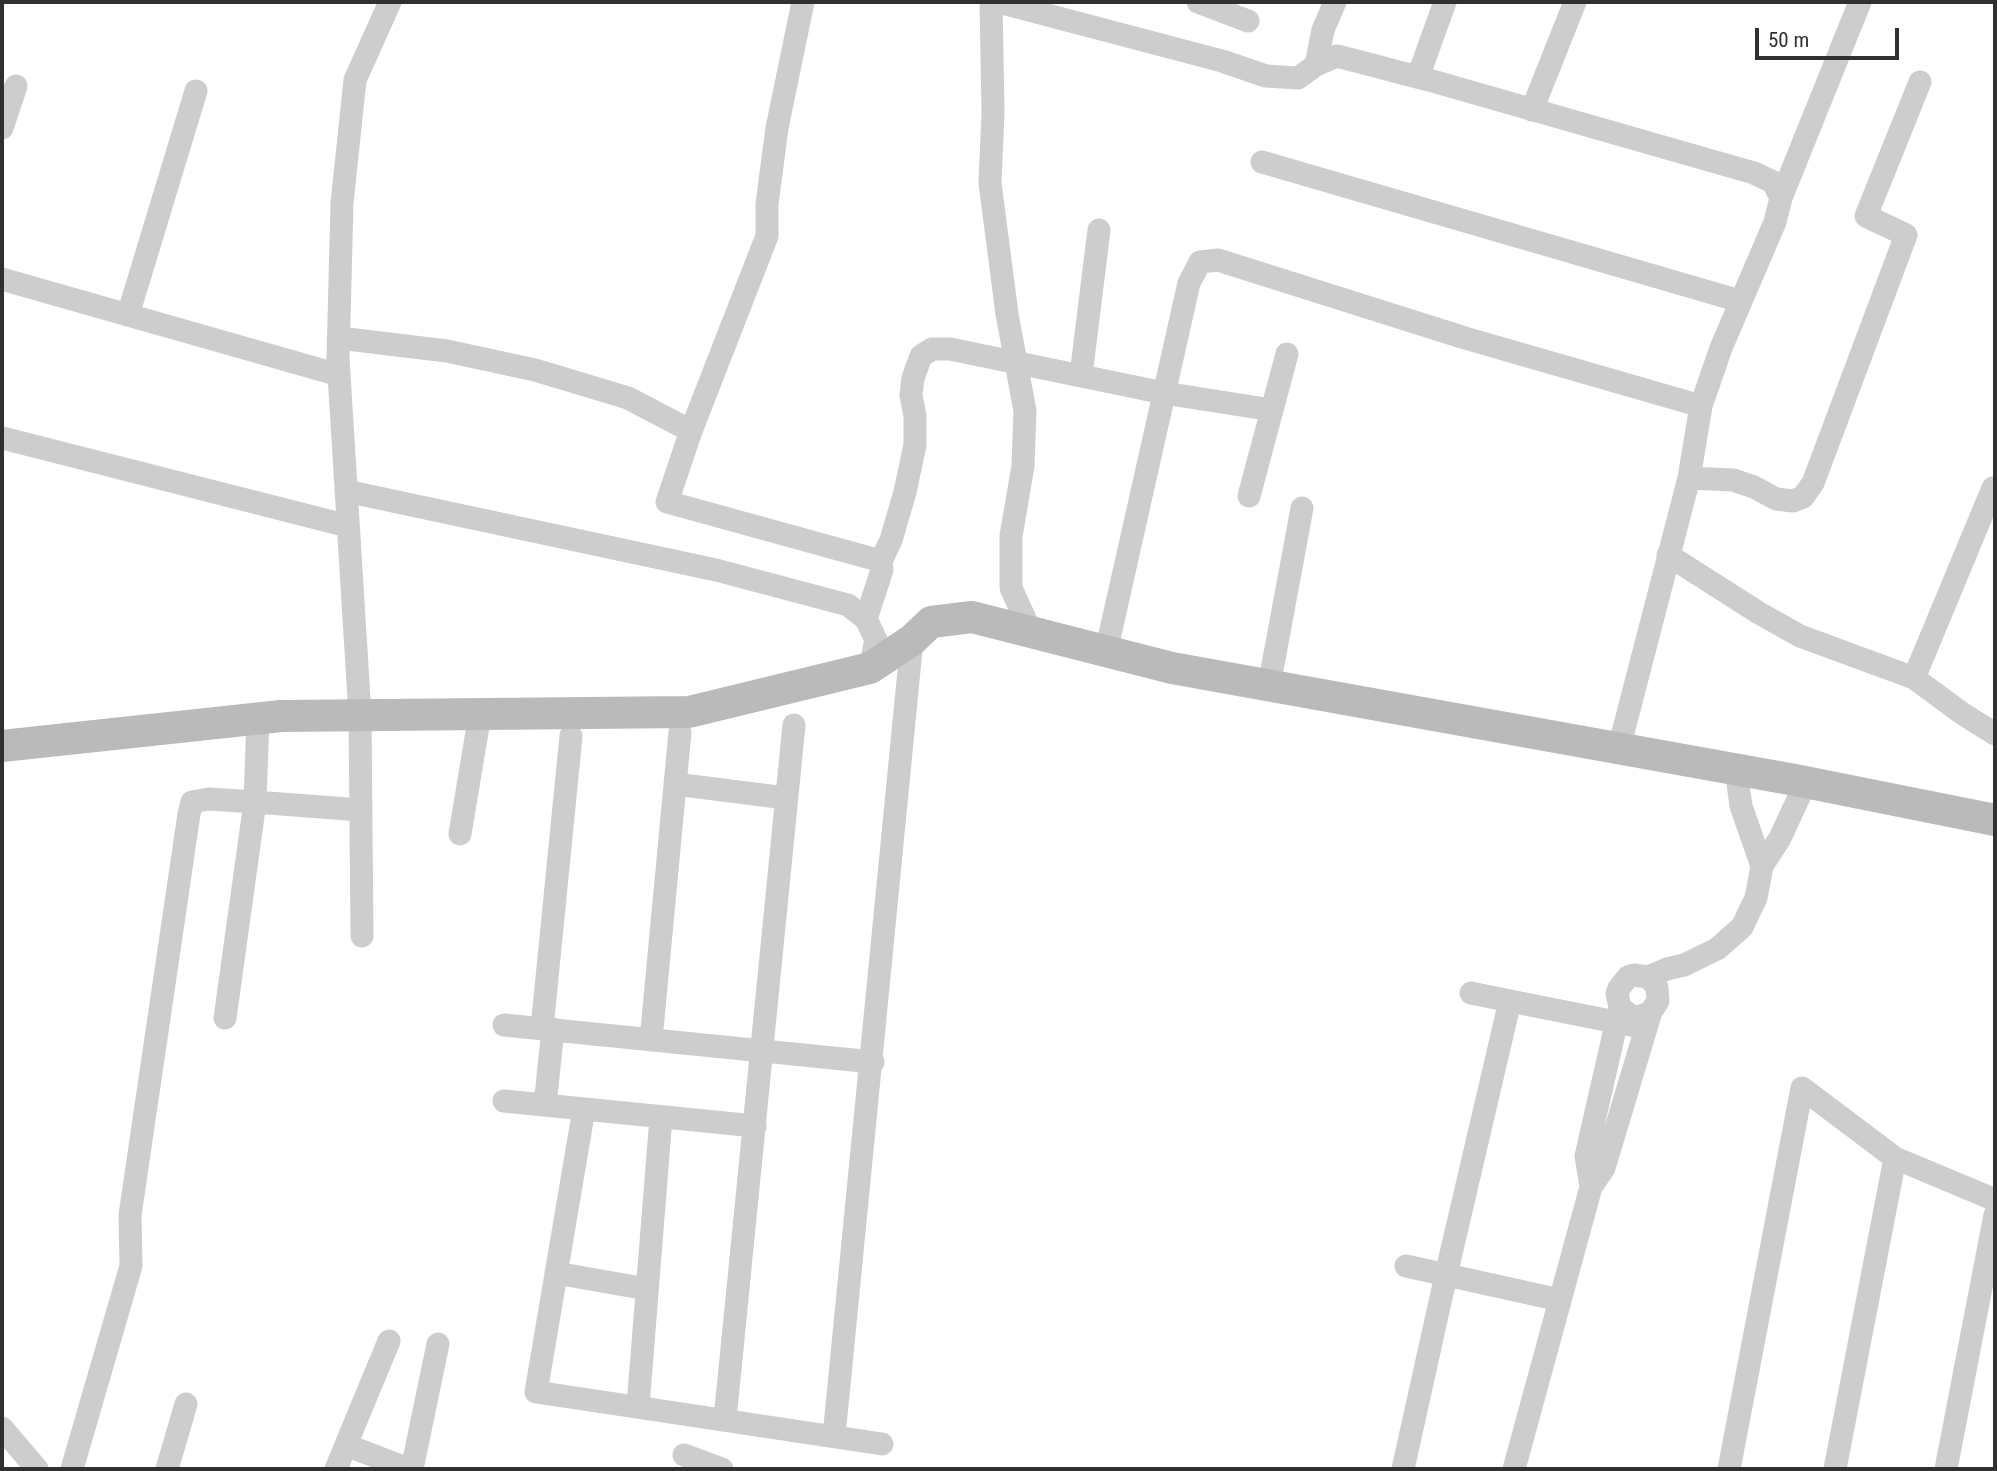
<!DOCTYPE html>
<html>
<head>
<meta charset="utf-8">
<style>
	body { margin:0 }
	#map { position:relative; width:1997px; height:1471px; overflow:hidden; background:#fff; font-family:"Roboto Condensed",sans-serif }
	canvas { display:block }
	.frame { position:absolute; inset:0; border:4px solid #303030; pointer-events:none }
	.scale { position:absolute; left:1755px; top:28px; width:144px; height:32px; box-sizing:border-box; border:4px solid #303030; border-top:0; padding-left:9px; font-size:21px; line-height:24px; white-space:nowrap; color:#303030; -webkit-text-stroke:5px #fff; paint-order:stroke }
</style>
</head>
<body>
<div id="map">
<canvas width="1997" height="1471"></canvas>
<div class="frame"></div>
<div class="scale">50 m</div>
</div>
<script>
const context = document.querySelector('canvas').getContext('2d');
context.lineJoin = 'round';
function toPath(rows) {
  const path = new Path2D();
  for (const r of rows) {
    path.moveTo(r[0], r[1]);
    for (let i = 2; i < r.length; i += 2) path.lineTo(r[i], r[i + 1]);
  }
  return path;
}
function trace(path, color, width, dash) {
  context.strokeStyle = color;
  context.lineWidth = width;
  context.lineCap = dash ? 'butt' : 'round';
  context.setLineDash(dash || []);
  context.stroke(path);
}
const street = toPath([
	[991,2,993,113,990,183,1007,314,1025,411,1023,466,1011,536,1011,588,1031,632],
	[998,2,1222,61,1266,76,1298,78,1316,65,1337,56,1429,80,1754,173,1773,182,1781,198,1775,222,1721,348,1701,406,1689,478,1619,748],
	[1198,2,1248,21],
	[1316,65,1323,30,1335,2],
	[1418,77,1445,2],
	[1532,110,1575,2],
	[2,128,16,86],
	[1262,162,1740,301],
	[1781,198,1860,2],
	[2,279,339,375],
	[128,315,196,91],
	[339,338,447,351,535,370,628,398,691,431,767,236,767,204,777,128,803,2],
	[1081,375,1099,230],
	[691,431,667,502,881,561,882,570,866,619],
	[2,438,348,526],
	[1689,478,1733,480,1754,487,1776,499,1793,501,1803,497,1813,483,1906,235,1866,216,1920,82],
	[346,491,716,570,848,605,866,619,876,640,870,668],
	[1249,496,1287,354],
	[1668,555,1759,613,1800,636,1914,678,1963,714,1995,734],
	[881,561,891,540,905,492,915,445,915,416,911,395,913,378,921,356,932,349,950,349,1164,393,1272,410],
	[1106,652,1189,283,1200,262,1218,260,1465,338,1701,406],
	[1914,678,1993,488],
	[1269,686,1302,508],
	[1736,769,1741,806,1762,866,1780,838,1806,782],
	[675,784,786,798],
	[460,834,480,714],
	[362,936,360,715,338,358,342,203,355,80,390,2],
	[1648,977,1667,969,1684,965,1717,949,1742,927,1756,898,1762,866],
	[1471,993,1510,1001],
	[1622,1009,1630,1015,1637,1017,1650,1013,1658,1001,1657,988,1653,982,1648,977,1634,975,1628,977,1619,988,1617,994,1620,1007,1586,1156,1591,1187,1604,1168,1650,1015],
	[225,1018,255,802,361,810],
	[504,1025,873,1062],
	[542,1028,571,736],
	[651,1040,680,732],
	[504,1101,755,1126],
	[545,1105,553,1029],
	[584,1109,536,1392,882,1444],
	[1406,1266,1560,1300],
	[556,1273,647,1289],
	[638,1406,661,1117],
	[725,1419,794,725],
	[2,1428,37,1469],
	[834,1436,912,640],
	[346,1445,408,1469],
	[684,1455,722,1469],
	[72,1469,131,1266,130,1215,189,814,192,802,209,799,255,802,258,718],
	[167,1469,186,1404],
	[336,1469,389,1341],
	[412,1469,438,1344],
	[1403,1469,1446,1275,1510,1001,1646,1028],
	[1514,1469,1591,1187],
	[1729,1469,1802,1088,1895,1158,1995,1200],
	[1835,1469,1895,1158],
	[1946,1469,1995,1215]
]);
const secondary = toPath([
	[2,746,281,716,689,712,870,668,912,640,931,622,972,617,1172,668,1795,780,1995,820]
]);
trace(street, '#cdcdcd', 23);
trace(secondary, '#bababa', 32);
</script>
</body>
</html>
